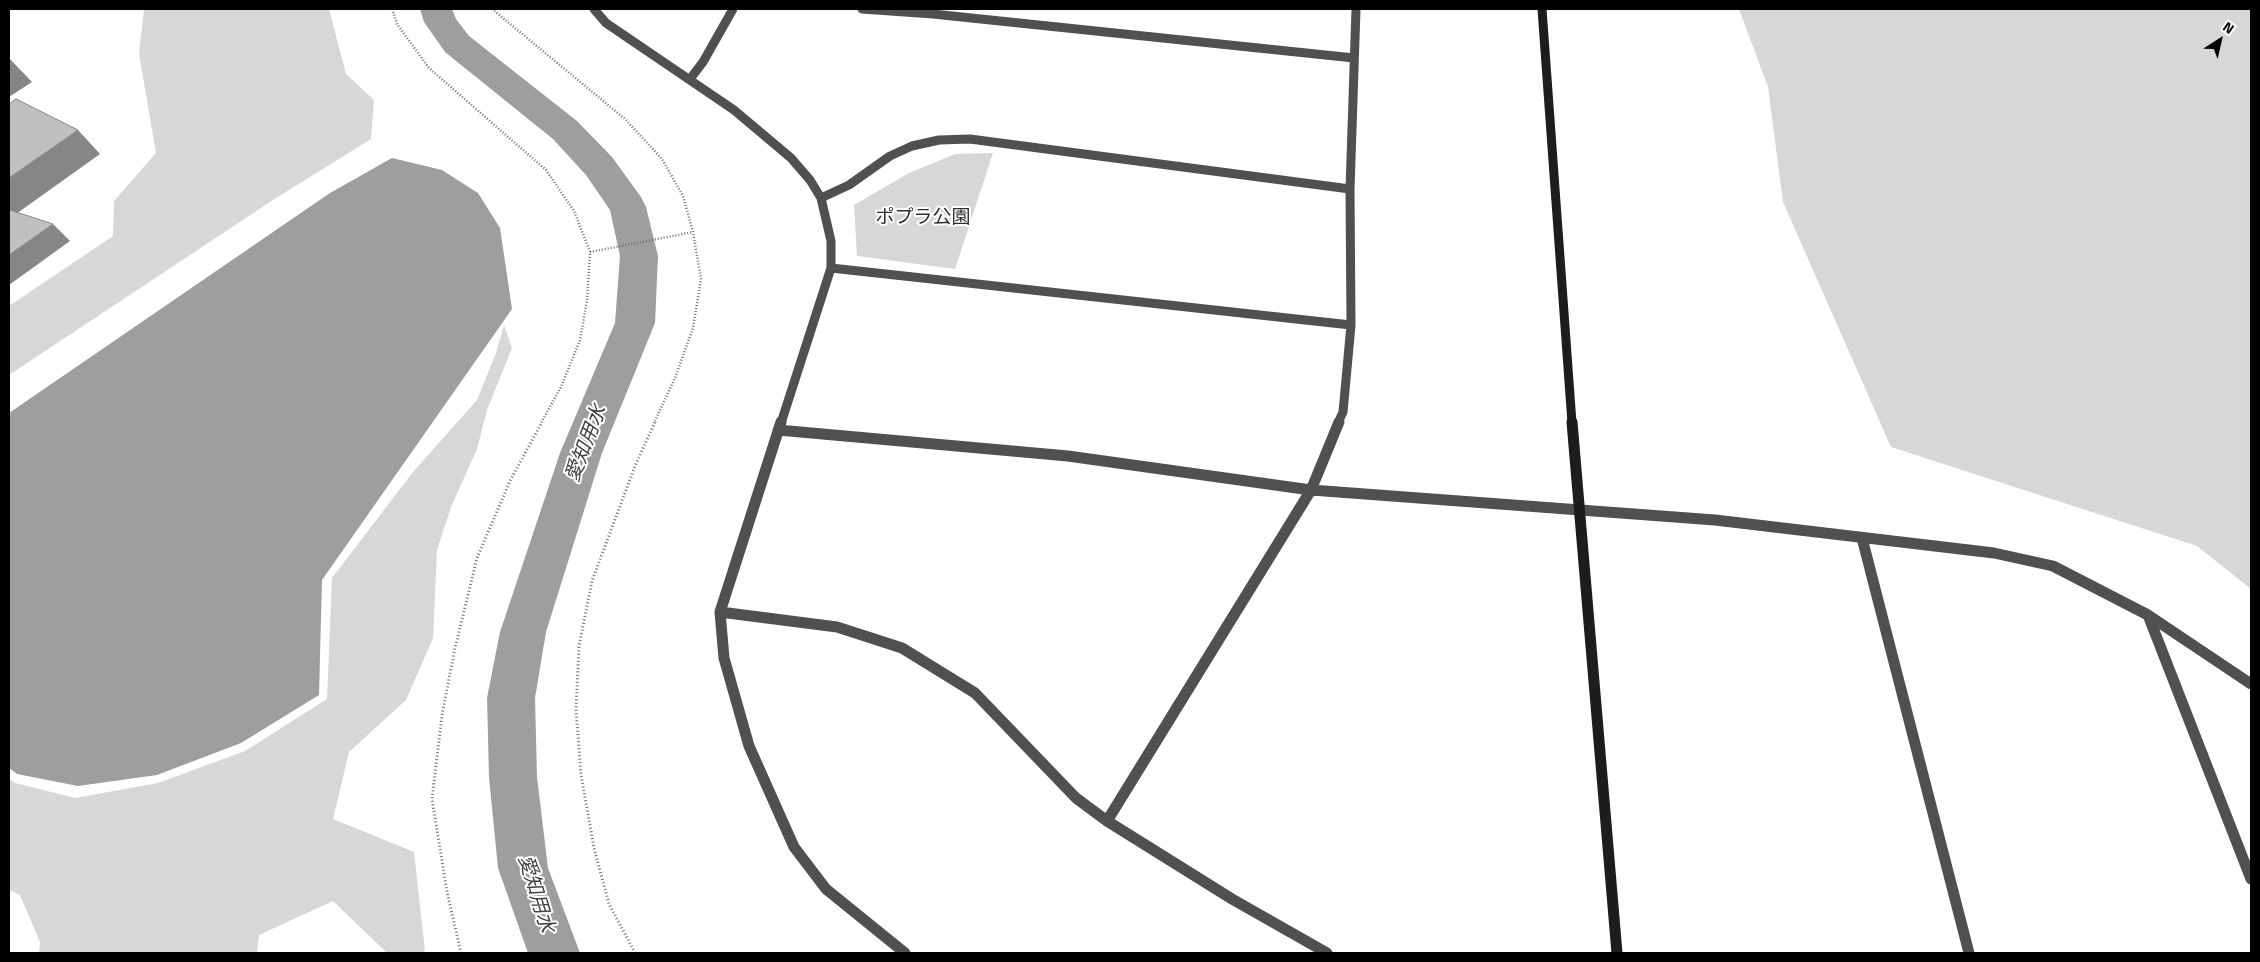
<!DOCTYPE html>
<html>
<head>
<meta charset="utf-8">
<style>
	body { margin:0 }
	#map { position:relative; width:2260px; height:962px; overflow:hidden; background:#fff; font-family:"Titillium Web",sans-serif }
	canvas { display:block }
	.frame { position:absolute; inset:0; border:10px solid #000; pointer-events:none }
	.north { position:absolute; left:2195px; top:15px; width:50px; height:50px; -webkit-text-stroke:4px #fff; paint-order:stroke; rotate:35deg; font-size:14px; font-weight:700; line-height:20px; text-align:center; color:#000 }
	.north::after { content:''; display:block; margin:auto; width:18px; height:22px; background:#000; clip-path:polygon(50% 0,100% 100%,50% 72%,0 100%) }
</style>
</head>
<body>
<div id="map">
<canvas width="2260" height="962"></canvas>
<div class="frame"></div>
<div class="north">N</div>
</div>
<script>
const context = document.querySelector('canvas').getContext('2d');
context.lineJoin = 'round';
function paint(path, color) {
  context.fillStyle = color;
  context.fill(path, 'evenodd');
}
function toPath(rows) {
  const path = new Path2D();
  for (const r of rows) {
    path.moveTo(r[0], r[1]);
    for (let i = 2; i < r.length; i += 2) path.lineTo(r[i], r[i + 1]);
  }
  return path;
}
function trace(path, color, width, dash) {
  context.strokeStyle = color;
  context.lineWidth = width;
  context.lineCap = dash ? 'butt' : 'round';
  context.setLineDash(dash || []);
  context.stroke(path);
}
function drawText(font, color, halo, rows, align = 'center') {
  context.font = font + ' "Titillium Web","Noto Sans JP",sans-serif';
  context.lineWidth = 4;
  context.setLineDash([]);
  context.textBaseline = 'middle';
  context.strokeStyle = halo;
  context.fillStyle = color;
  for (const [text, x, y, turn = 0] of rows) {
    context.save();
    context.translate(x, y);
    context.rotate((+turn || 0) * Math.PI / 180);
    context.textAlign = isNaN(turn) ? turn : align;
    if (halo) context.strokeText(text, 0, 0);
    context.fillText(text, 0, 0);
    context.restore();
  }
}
const green = toPath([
	[144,9,329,9,346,74,374,100,371,139,273,200,9,375,9,306,113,236,114,201,156,153,139,54],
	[1739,9,2251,9,2251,589,2197,546,1891,447,1783,202,1768,87],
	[993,153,955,269,857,256,854,205,909,173,955,154],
	[504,325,512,348,487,410,477,449,451,507,437,550,433,638,406,700,349,752,333,819,414,852,425,951,421,953,387,953,333,901,259,935,257,953,39,953,40,942,20,895,9,890,9,779,15,783,75,798,158,783,245,751,327,699,332,578,413,472,477,400,496,353]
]);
const water = toPath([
	[392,158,442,170,478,193,500,228,512,309,322,580,319,695,241,743,157,775,78,786,17,774,9,768,9,413,330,193]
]);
const canal = toPath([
	[420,9,452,9,456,19,469,36,577,121,612,157,641,197,646,207,658,256,655,323,602,453,546,632,535,698,537,777,548,868,580,953,528,953,498,868,489,777,487,698,500,632,560,453,615,323,620,256,610,210,586,175,553,139,445,52,424,22,420,9]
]);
const pathFar1 = toPath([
	[392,9,397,24,429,68,546,170,574,211,590,252,587,301,580,340,561,387,541,423],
	[492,9,625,119,662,159,683,196,693,232,701,279,693,328,675,378,654,423],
	[590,252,693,232]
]);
const path = toPath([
	[461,953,447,892,432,799,442,715,455,648,477,558,510,481,542,422],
	[635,953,609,904,594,848,581,775,576,709,579,646,592,581,635,466,655,422]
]);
const streetFar1 = toPath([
	[594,9,606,23,734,110,791,158,810,180,821,198,831,241,831,268,781,423],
	[862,9,933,14,1354,58],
	[690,79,703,62,733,9],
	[821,198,849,185,890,156,912,146,939,140,970,139,1350,189],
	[831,268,1351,325],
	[1338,423,1343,412,1351,325,1350,189,1356,9]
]);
const street = toPath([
	[781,422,720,612,724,658,749,746,794,847,826,889,905,953],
	[778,430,1068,456,1311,490,1715,520,1994,553,2053,566,2148,615,2251,684],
	[1862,538,1969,953],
	[720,612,837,627,902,648,975,693,1076,798,1107,821,1232,899,1327,953],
	[2148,615,2251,879],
	[1107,821,1311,490,1339,422]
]);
const secondaryFar1 = toPath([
	[1542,9,1572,423]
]);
const secondary = toPath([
	[1572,422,1617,953]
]);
const shadedWall = toPath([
	[9,58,32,82,9,97],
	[78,130,100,154,9,219,9,178],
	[53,224,70,241,9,285,9,255]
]);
const building = toPath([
	[16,99,78,130,9,178,9,104,16,99],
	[10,210,53,224,9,255,9,211,10,210]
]);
const parkNames = [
	["ポプラ公園",923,218]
];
const waterNames = [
	["愛知用水",587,444,-69],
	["愛知用水",535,894,73]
];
paint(green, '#d7d7d7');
paint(water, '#9e9e9e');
paint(canal, '#9e9e9e');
trace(pathFar1, '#727272', 2.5, [1, 2]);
trace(path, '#727272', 3, [1, 2.5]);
trace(streetFar1, '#505050', 9);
trace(street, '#505050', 11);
trace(secondaryFar1, '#1d1d1d', 9);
trace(secondary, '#1d1d1d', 11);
paint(shadedWall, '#868686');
paint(building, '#c0c0c0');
trace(building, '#868686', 1);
drawText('19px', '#2e2e2e', '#fff', parkNames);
drawText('italic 20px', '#3f3f3f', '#fff', waterNames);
</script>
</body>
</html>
